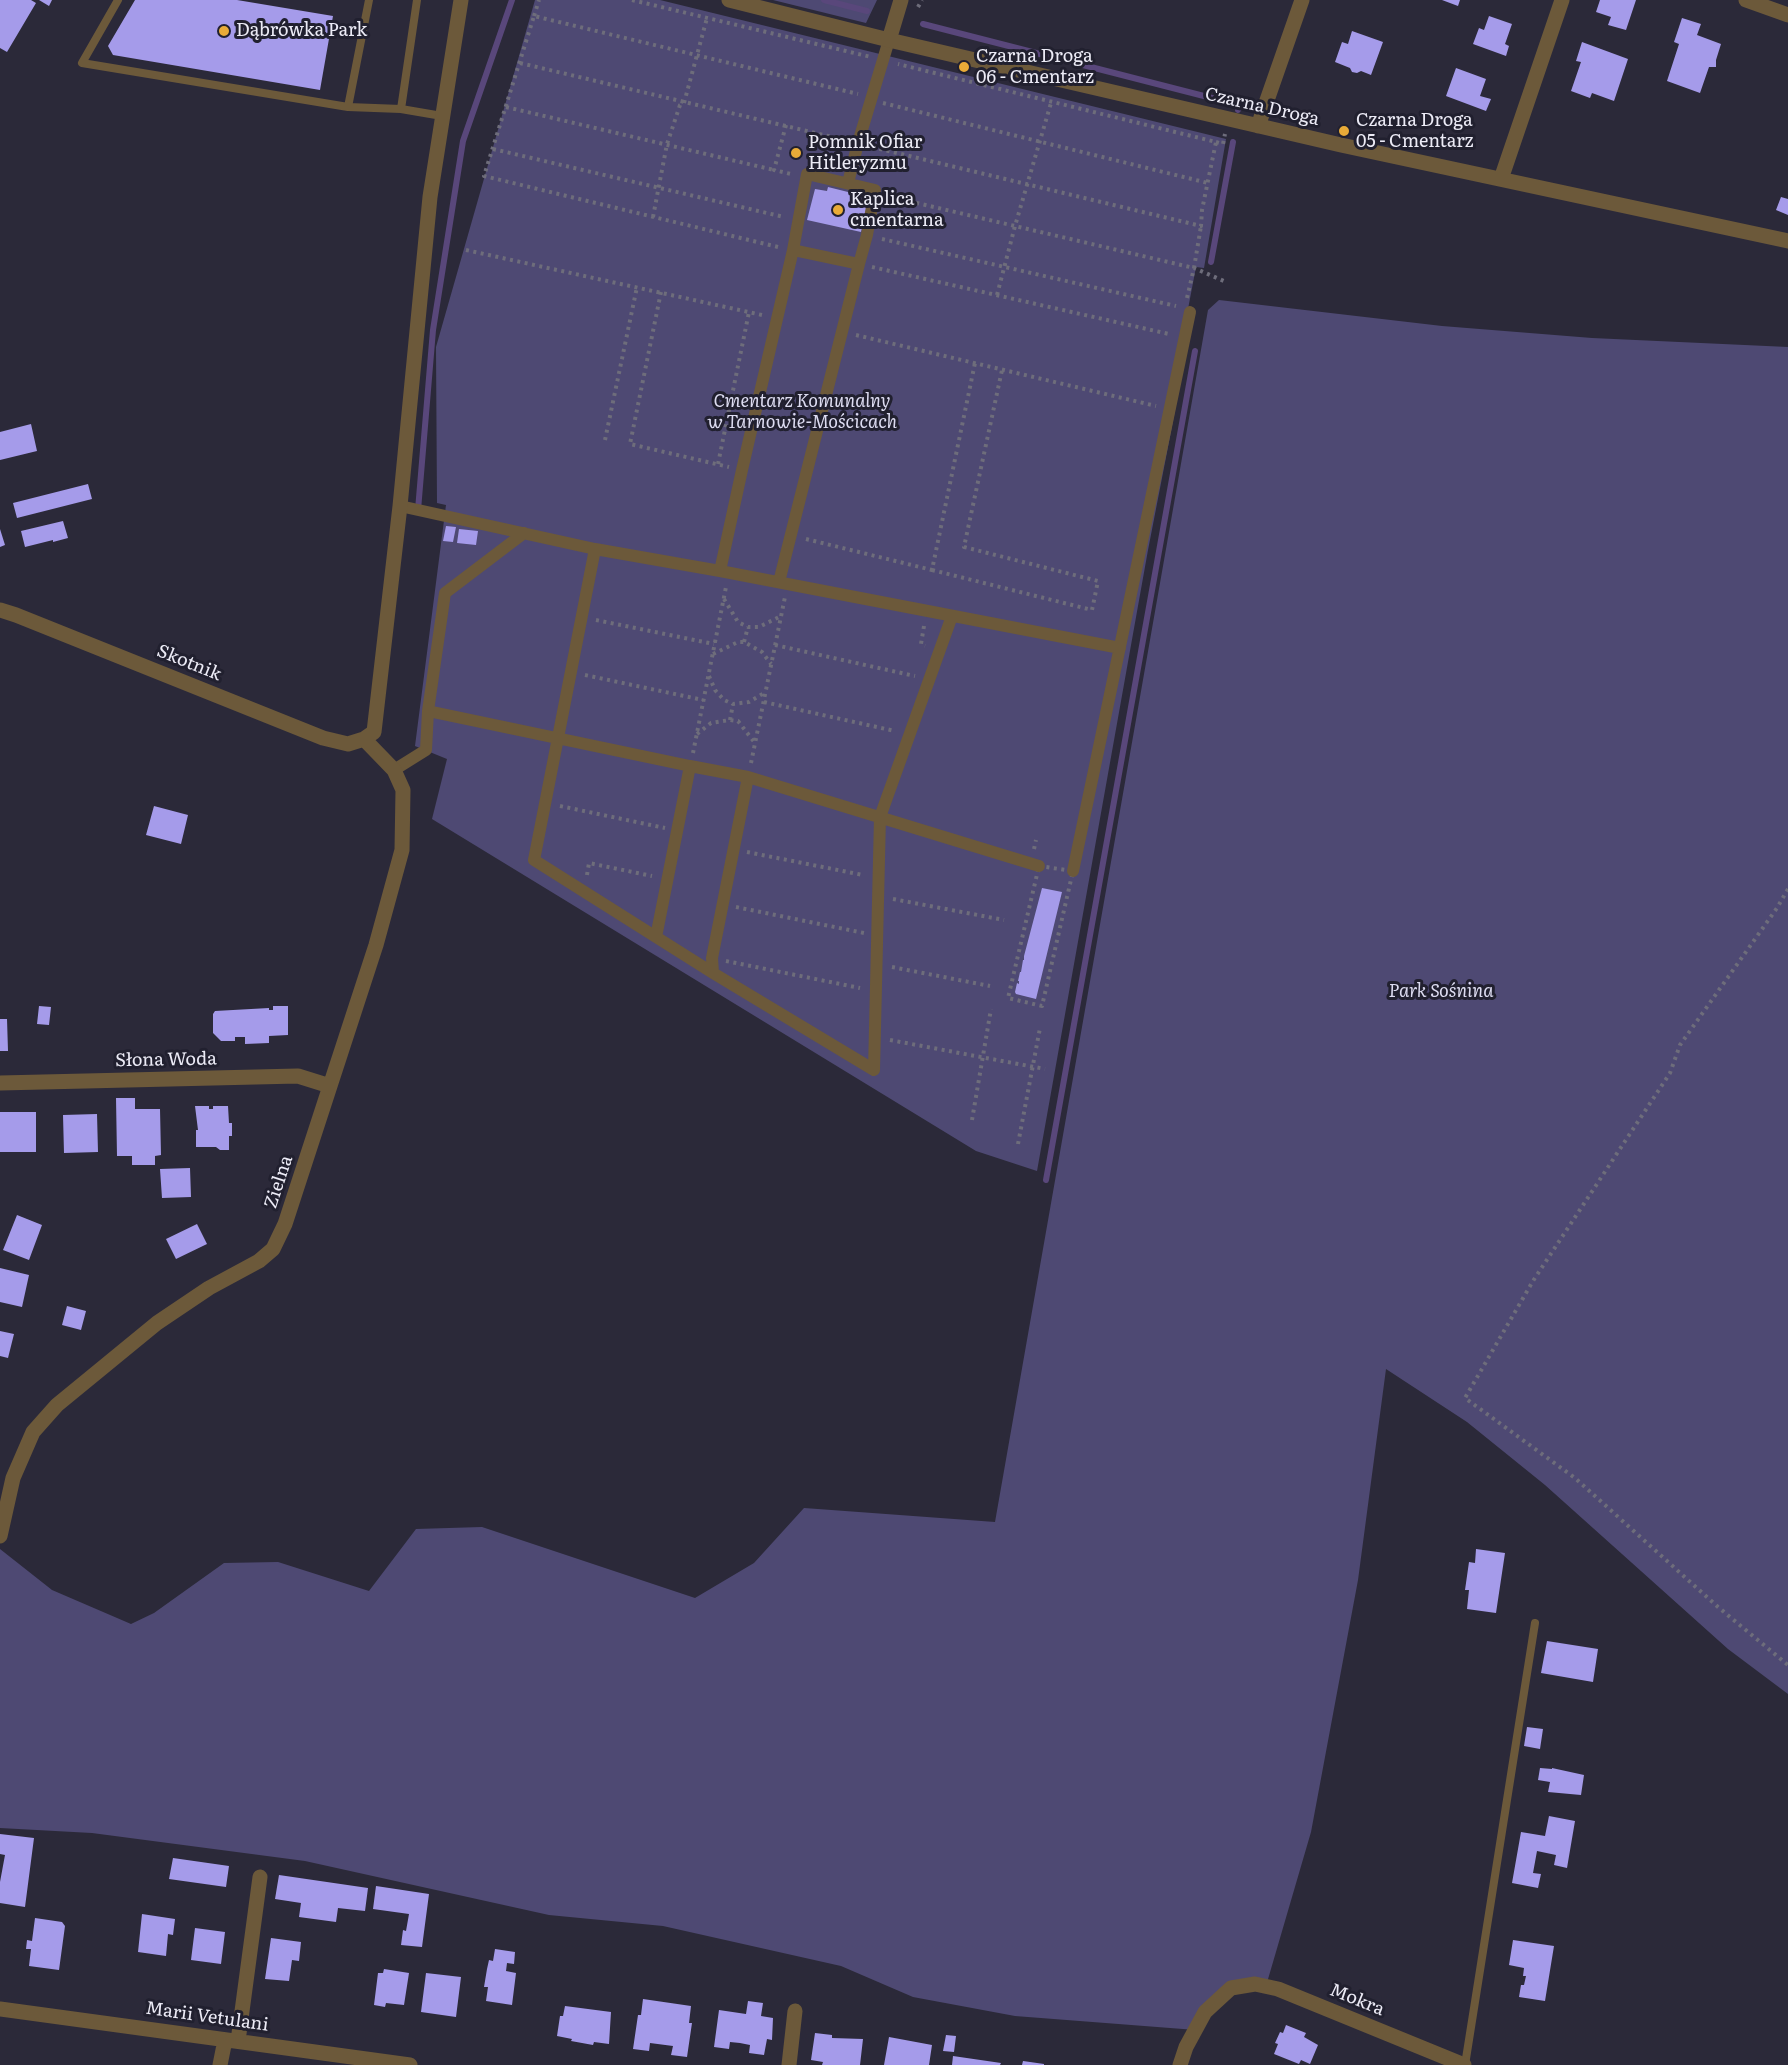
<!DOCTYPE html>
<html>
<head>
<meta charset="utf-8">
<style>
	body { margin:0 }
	canvas { display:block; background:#2b2939 }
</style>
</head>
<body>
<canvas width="1788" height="2065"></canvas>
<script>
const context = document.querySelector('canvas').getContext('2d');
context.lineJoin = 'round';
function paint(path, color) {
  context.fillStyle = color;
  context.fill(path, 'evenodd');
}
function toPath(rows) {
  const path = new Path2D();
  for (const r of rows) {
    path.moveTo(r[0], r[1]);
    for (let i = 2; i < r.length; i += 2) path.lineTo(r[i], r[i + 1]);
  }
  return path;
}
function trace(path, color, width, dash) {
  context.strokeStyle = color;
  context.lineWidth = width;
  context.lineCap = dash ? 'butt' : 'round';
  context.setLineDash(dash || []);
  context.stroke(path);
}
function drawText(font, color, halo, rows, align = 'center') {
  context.font = font + ' Literata,serif';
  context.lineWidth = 6;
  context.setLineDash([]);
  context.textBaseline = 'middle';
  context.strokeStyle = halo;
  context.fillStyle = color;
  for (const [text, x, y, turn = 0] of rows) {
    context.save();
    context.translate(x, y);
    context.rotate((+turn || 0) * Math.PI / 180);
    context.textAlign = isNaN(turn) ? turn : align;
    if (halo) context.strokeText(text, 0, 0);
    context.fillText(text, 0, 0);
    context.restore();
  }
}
const green = toPath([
	[535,0,660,0,1226,139,1204,268,1196,267,1188,309,1193,318,1148,550,1037,1171,976,1151,432,819,447,759,415,746,446,505,437,503,436,347],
	[773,0,877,0,866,23],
	[1219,300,1442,326,1592,338,1788,347,1788,1694,1728,1649,1545,1485,1467,1422,1386,1369,1358,1580,1311,1832,1266,1986,1231,1988,1196,2030,1015,2016,913,1997,841,1966,663,1926,549,1915,305,1861,92,1833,0,1828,0,1549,52,1590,131,1624,154,1613,224,1563,278,1562,369,1591,416,1529,482,1527,695,1598,754,1563,804,1508,995,1522,1208,310]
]);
const stream = toPath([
	[824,0,867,11],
	[923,24,1239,105,1238,110],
	[1211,262,1233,142],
	[418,510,433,330,463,141,512,0],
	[1046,1180,1195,351]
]);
const building = toPath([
	[0,0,31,0,36,3,7,52,0,48],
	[39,0,52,0,49,6],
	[135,0,237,0,333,16,320,90,113,55,108,46],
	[1442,0,1460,0,1458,6],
	[1600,0,1636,0,1626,30,1608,25,1611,17,1596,12],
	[1489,16,1512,24,1505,44,1509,46,1506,56,1473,44,1479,28,1484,30],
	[1682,18,1701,24,1697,35,1721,44,1716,60,1716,67,1709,67,1700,93,1667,81,1679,44,1674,42],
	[1352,31,1383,42,1371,75,1361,71,1357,73,1352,72,1350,68,1335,62,1342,42,1348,44],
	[1582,42,1628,59,1614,101,1592,93,1590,98,1571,91,1581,62,1576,61],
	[1456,68,1486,79,1480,96,1491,99,1486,111,1446,96],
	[828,187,856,194,855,198,868,201,861,232,807,220,815,189,827,191],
	[1781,197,1788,199,1788,215,1776,210],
	[31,424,37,451,0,460,0,432],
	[88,484,92,499,17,518,13,503],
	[63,521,68,538,53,542,53,540,25,547,21,531],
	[446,526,456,527,453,542,443,541],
	[0,529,5,545,0,547],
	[459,529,478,531,476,545,457,543],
	[154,806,188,815,181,844,146,835],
	[1042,888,1062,892,1036,999,1016,994,1015,992,1017,983,1019,984,1019,981,1018,981,1020,972,1021,972,1023,960,1024,960,1024,956],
	[39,1006,51,1007,49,1025,37,1024],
	[273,1006,288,1006,288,1035,269,1036,269,1043,245,1044,245,1037,235,1037,235,1041,221,1041,213,1033,213,1014,215,1011,269,1008,269,1010,273,1010],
	[0,1019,7,1019,8,1051,0,1051],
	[116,1098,135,1098,135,1109,160,1109,161,1155,155,1156,155,1165,132,1165,132,1156,117,1156],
	[195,1106,209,1106,209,1109,213,1109,213,1106,228,1106,229,1123,232,1123,232,1136,229,1136,229,1150,220,1150,216,1147,196,1147,196,1130,198,1130],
	[0,1112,36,1112,36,1152,0,1152],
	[97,1114,98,1152,64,1153,63,1115],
	[190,1168,191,1197,162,1198,160,1169],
	[17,1215,42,1225,29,1260,3,1250],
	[197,1224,207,1244,176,1259,166,1239],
	[0,1268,29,1275,22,1307,0,1302],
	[67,1306,86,1311,81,1330,62,1325],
	[0,1331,14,1334,8,1358,0,1356],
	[1476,1549,1505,1553,1496,1613,1467,1609,1469,1590,1465,1590,1469,1562,1475,1563],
	[1547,1641,1598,1649,1593,1682,1541,1673],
	[1527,1727,1543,1729,1540,1749,1524,1746],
	[1540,1768,1552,1769,1552,1768,1584,1775,1581,1795,1548,1792,1550,1782,1538,1780],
	[1549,1816,1575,1821,1567,1868,1554,1865,1556,1855,1537,1851,1533,1873,1541,1874,1538,1888,1512,1883,1521,1832,1545,1836],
	[0,1834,34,1838,25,1907,0,1903,0,1882,5,1855,0,1854],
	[173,1858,229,1866,226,1887,169,1879],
	[279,1875,368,1888,365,1911,338,1908,336,1922,299,1917,301,1903,275,1899],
	[376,1886,429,1894,422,1947,401,1945,403,1930,406,1931,409,1914,373,1909],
	[142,1914,175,1919,173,1935,168,1934,166,1956,138,1952],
	[35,1918,62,1922,65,1926,59,1970,29,1966,31,1949,26,1949,27,1940,32,1941],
	[195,1928,225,1932,221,1964,191,1960],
	[271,1938,301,1942,299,1961,292,1960,289,1981,265,1979],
	[1513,1940,1554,1946,1545,2001,1519,1997,1521,1985,1524,1985,1526,1976,1523,1976,1524,1968,1509,1965],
	[495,1949,515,1952,514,1964,507,1963,506,1971,516,1973,512,2005,486,2001,488,1987,484,1987,487,1969,489,1960,493,1961],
	[384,1969,409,1973,404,2005,386,2003,385,2007,374,2005,378,1973,383,1973],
	[426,1973,461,1977,456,2017,421,2012],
	[643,1999,691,2006,689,2023,692,2023,687,2057,671,2055,673,2046,650,2043,649,2051,633,2049,638,2015,641,2015],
	[748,2001,763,2003,761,2016,773,2018,772,2040,767,2039,764,2055,749,2053,750,2045,740,2043,730,2042,729,2049,714,2047,719,2010,746,2014],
	[565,2006,611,2012,609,2044,594,2042,593,2045,571,2041,572,2039,557,2036,560,2016,563,2016],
	[1286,2025,1306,2033,1304,2037,1318,2045,1310,2064,1301,2060,1299,2064,1274,2054,1278,2044,1275,2043,1280,2032,1283,2033],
	[815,2033,832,2035,832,2038,863,2039,860,2065,822,2065,823,2062,811,2060],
	[946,2035,956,2036,954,2052,943,2051],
	[889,2037,932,2045,929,2065,884,2065],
	[953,2056,1001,2063,1000,2065,952,2065],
	[1023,2061,1044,2064,1044,2065,1022,2065]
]);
const path = toPath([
	[632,0,871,57],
	[918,7,922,0],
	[534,16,539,0],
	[520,63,845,140],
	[883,103,1208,183],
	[506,107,774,170],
	[786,125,774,170,791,174],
	[1216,142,1223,144,1225,134],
	[872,147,1201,226,1202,210,1216,142,898,64],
	[493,149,784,217],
	[887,196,1194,268,1201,226],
	[653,217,667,144,680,105,684,103,707,18],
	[882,239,1176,306],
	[778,247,484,176,534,16,858,94],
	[466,250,762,315],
	[872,267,1169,334],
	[661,292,630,444,729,467],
	[997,295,1015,226,1051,103],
	[1187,298,1194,268,1226,282],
	[856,335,1156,406],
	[605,440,637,287],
	[718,464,749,312],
	[806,539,932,570,975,363],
	[932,570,1092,610,1098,581,964,547,1002,370],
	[724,599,738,622,748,627,759,627,781,616],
	[596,620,714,644],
	[924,626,921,644,925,646],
	[744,642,748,627],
	[775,645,915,676],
	[713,654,738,642,744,642,762,652,771,664],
	[585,675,703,700],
	[709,676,715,690,724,700,733,704,749,702,764,693],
	[764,702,895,731],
	[730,720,733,704],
	[697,734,711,723,730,720,738,721,755,743],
	[693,753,726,587],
	[751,763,785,597],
	[560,806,665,828],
	[1034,849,1036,840],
	[747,852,863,875],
	[1039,866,1073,871,1042,1006,1008,998,1039,866],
	[587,875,589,863,652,876],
	[1788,889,1777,908,1680,1045,1670,1073,1533,1281,1465,1398,1575,1478,1718,1607,1788,1665],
	[893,899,1004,920],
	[736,907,864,933],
	[726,961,860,988],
	[892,967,990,986],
	[890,1040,1045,1069],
	[972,1120,991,1009],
	[1018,1144,1040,1028]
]);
const service = toPath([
	[118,0,82,63,348,107,369,0],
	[348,107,401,109,417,0],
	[401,109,442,116],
	[1465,2065,1535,1623]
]);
const pedestrian = toPath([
	[848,183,858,143,889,40],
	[400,506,595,549,720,571,1120,648],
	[595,549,534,860,713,973,874,1070,880,817,952,616],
	[720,571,742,470,793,250,859,264,867,235,875,190,807,174,793,250],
	[779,582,859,264],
	[428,711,690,766],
	[394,770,426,750,428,711,445,593,524,533],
	[1073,871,1190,312],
	[656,937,690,766,748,777],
	[713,973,712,958,748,777,1039,866]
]);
const minor = toPath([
	[729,0,889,40,1341,145,1788,241],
	[1746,0,1788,15],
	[889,40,901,0],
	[1258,126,1302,0],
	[1501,179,1562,0],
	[0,610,16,615,323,738,348,744,364,739,374,732,400,506,430,197,461,0],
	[0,1083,298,1076,330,1086],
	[0,1536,13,1478,33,1432,57,1405,157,1323,209,1288,259,1261,273,1249,285,1224,376,945,402,850,403,790,394,770,364,739],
	[0,2009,410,2065],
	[238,2041,260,1877],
	[220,2065,225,2040],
	[789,2065,795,2011],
	[1180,2065,1186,2047,1205,2012,1231,1988,1255,1984,1278,1989,1464,2065]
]);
const markers = [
	[224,31,6,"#e9ab38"],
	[964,67,6,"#e9ab38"],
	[1344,131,6,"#e9ab38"],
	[796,153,6,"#e9ab38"],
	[838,210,6,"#e9ab38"]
];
const poiNames = [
	["Dąbrówka Park",236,31],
	["Czarna Droga",976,57],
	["06 - Cmentarz",976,78],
	["Czarna Droga",1356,121],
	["05 - Cmentarz",1356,142],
	["Pomnik Ofiar",808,143],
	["Hitleryzmu",808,164],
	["Kaplica",850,200],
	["cmentarna",850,221]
];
const streetNames = [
	["Czarna Droga",1262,107,13],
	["Skotnik",189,663,22],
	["Słona Woda",166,1060,-1],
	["Zielna",279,1182,-72],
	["Mokra",1357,2000,22],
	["Marii Vetulani",207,2017,8]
];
const parkNames = [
	["Cmentarz Komunalny",802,402],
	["w Tarnowie-Mościcach",802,423],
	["Park Sośnina",1441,992]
];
paint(green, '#4e4973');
trace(stream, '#59477b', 6);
paint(building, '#a59bea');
trace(path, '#6e6d7b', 4, [3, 4.5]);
trace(service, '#6c593a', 8);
trace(pedestrian, '#6c593a', 12);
trace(minor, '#6c593a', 15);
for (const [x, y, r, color] of markers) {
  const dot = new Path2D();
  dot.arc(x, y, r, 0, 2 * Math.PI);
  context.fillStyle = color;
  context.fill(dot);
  trace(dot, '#21202f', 2);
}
drawText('18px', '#ecebf6', '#21202f', poiNames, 'left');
drawText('18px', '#ecebf6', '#21202f', streetNames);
drawText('italic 18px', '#dddcf1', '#21202f', parkNames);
</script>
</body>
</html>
